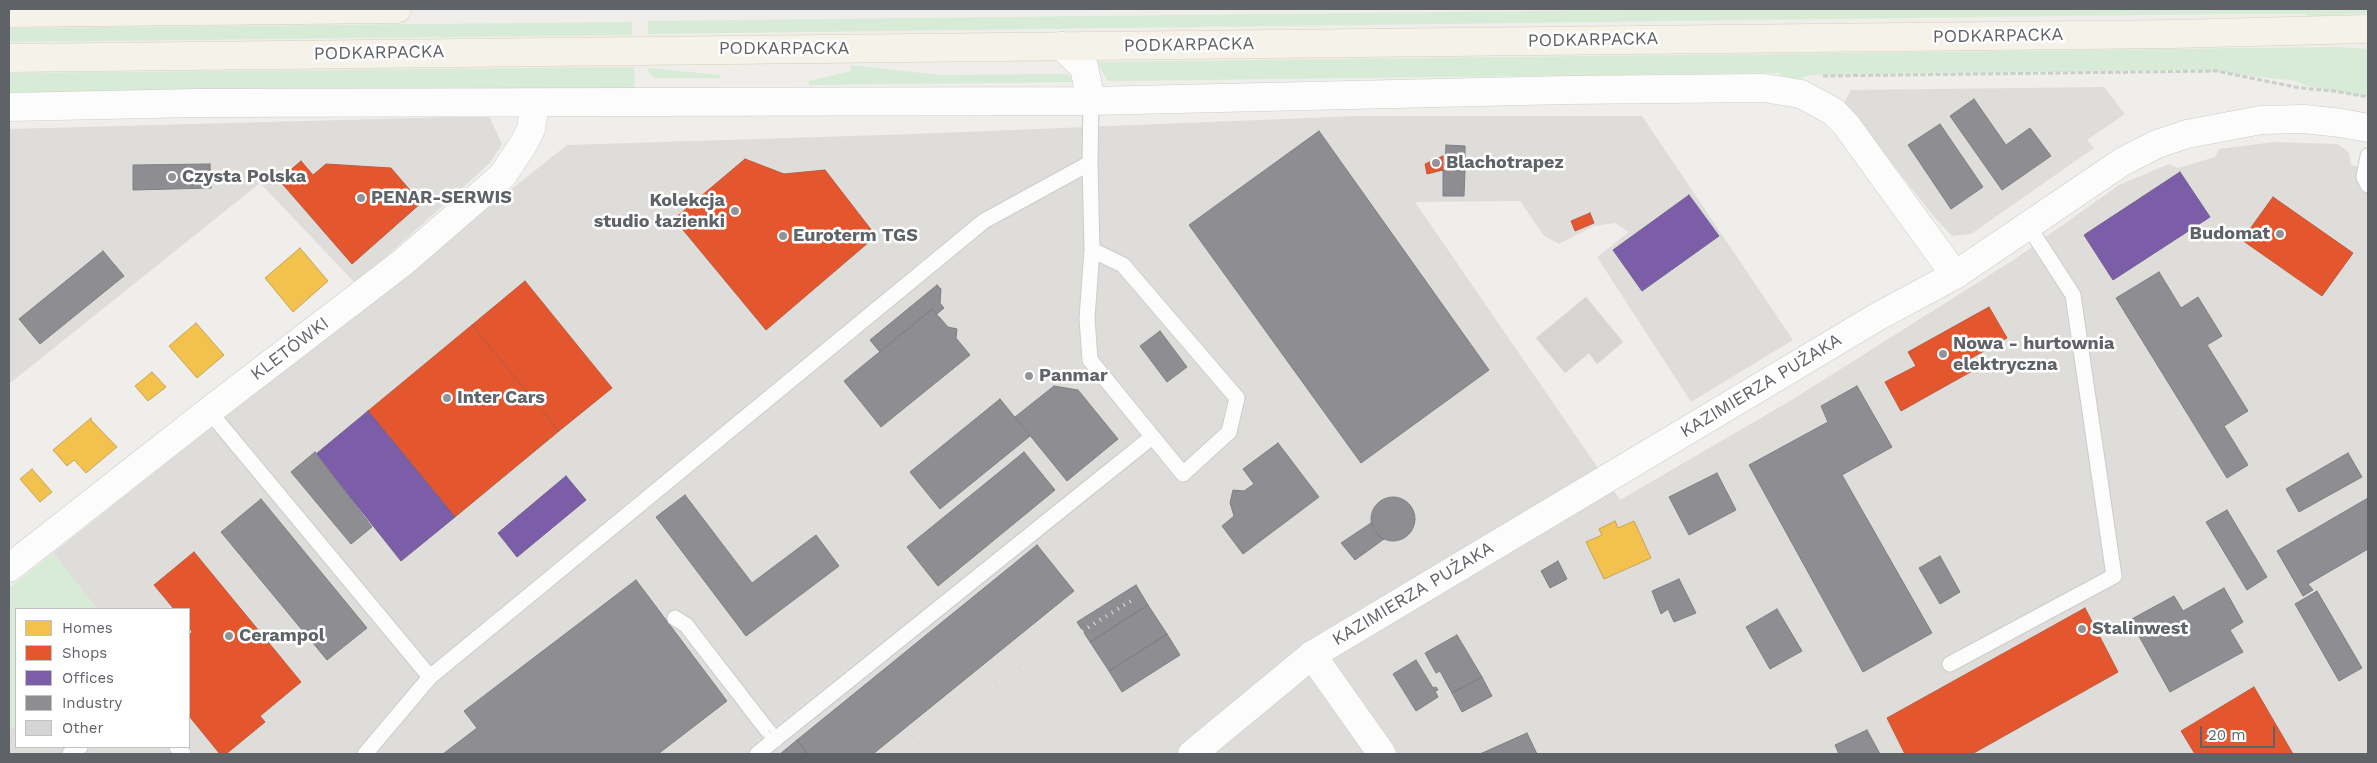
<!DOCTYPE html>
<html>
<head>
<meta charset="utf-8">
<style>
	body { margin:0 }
	#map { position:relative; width:2377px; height:763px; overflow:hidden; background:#efeeea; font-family:"Work Sans",sans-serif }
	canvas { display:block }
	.frame { position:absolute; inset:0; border:10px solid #5f6368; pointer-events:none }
	.legend { position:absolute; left:15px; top:608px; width:175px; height:140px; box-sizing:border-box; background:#fff; border:1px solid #bfc1c3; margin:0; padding:6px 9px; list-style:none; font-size:15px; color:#5f6368 }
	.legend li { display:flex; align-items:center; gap:10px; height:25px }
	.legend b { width:25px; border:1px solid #bfc1c3 }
	.scale { position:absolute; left:2200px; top:726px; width:75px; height:22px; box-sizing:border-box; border:2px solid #5f6368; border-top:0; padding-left:6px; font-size:15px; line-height:18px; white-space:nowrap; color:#5f6368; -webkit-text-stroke:4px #fff; paint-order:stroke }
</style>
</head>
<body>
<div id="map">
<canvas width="2377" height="763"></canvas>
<div class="frame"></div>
<ul class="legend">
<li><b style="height:14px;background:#f2c14e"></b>Homes</li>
<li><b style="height:14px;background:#e4572e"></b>Shops</li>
<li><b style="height:14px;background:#7b5ea7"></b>Offices</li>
<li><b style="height:14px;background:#8d8d92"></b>Industry</li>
<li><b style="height:14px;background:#d6d5d3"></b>Other</li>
</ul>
<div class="scale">20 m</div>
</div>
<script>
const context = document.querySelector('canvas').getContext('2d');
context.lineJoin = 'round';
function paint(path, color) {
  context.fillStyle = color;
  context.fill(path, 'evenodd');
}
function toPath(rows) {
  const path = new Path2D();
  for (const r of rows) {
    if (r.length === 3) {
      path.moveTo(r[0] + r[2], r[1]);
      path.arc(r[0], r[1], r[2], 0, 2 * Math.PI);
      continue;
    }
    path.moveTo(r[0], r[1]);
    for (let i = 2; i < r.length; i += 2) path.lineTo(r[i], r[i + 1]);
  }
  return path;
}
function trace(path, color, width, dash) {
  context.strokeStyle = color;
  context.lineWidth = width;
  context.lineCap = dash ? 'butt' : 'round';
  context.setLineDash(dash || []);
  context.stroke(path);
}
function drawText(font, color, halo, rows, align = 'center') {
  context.font = font + ' "Work Sans",sans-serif';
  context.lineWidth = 5;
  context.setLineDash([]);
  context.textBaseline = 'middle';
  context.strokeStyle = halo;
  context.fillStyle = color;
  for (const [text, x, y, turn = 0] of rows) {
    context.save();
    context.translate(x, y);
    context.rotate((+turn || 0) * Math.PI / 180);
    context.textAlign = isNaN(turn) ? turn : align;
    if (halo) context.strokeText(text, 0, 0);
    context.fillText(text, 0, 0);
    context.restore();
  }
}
const industrial = toPath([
	[2104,87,2125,114,2087,140,2094,148,1971,234,1952,236,1936,219,1844,103,1851,90],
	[489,116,502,144,490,163,356,284,260,183,9,384,9,129],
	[1357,116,1642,116,1793,340,1691,402,1597,257,1629,232,1615,223,1594,226,1559,244,1544,236,1520,201,1415,202,1620,500,1790,401,2015,259,2119,185,2169,164,2178,168,2215,157,2219,149,2274,142,2338,144,2349,153,2351,165,2368,169,2368,754,9,754,9,731,16,725,16,747,189,747,189,609,97,609,53,553,567,145,914,134]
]);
const green = toPath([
	[1716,9,2368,9,2368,13,2308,17,2306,14,2222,14,648,34,648,21],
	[632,22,632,35,9,42,9,28],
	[2335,47,2368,49,2368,97,2306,86,2297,81,2198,70,1811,75,1799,79,1781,76,1780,73,1108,81,1097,62],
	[851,65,939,75,1064,74,1068,74,1074,82,809,85,809,81,851,71],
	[634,67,635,89,390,89,9,94,9,73],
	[649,68,720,75,720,78,655,78,648,72],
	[53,553,97,609,16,609,16,725,9,731,9,588]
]);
const homes = toPath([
	[300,248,328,281,293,312,265,278,300,248],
	[196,323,224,355,197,378,169,346,196,323],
	[152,372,166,387,148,401,135,386,152,372],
	[91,418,91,420,117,447,86,473,74,460,67,466,53,450,91,418],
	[32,469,52,492,40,502,20,479,32,469],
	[1615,521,1618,528,1634,521,1651,558,1604,579,1586,542,1602,535,1599,529,1615,521]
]);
const shops = toPath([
	[1443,156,1443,170,1427,174,1425,164,1443,156],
	[745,159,784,174,825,170,876,236,766,330,674,219,745,159],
	[301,161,313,175,326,164,391,168,421,203,352,264,279,180,301,161],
	[2273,197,2353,253,2322,296,2242,240,2273,197],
	[1590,213,1594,223,1575,231,1571,221,1590,213],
	[525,281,612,388,559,431,472,325,525,281],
	[1989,307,2007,338,1968,360,1974,370,1901,411,1885,382,1916,366,1908,352,1989,307],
	[472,325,559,431,455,517,368,411,472,325],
	[194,552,301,682,260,716,265,722,226,754,220,754,189,716,189,635,192,632,189,627,189,609,174,609,154,585,194,552],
	[2085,608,2118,672,1972,754,1905,754,1887,718,2085,608],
	[2254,687,2293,754,2195,754,2181,731,2254,687]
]);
const offices = toPath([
	[2180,172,2210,217,2113,280,2084,235,2180,172],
	[1689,195,1719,236,1642,291,1613,250,1689,195],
	[368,411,455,517,401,561,316,454,368,411],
	[566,476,586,500,517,557,498,533,566,476]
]);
const industry = toPath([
	[1974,99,2006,145,2030,128,2051,156,2002,190,1950,116,1974,99],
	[1940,124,1983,187,1951,209,1908,145,1940,124],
	[1319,131,1489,370,1361,463,1189,225,1319,131],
	[1446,145,1465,146,1465,167,1445,166,1446,145],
	[210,164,211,188,133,190,133,165,210,164],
	[1443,170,1465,171,1464,196,1443,196,1443,170],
	[103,251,124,276,40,344,19,319,103,251],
	[2159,272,2181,308,2198,297,2222,336,2207,345,2248,411,2224,426,2248,465,2227,478,2116,298,2159,272],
	[937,285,941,289,940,303,944,308,937,314,932,309,880,352,870,340,937,285],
	[932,309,948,327,957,329,956,338,970,355,881,427,844,381,932,309],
	[1160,331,1187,367,1167,382,1140,346,1160,331],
	[1054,386,1078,390,1118,439,1067,481,1015,417,1054,386],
	[1857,386,1892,447,1842,475,1932,633,1863,672,1749,465,1828,422,1821,406,1857,386],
	[1000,399,1030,436,940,509,910,472,1000,399],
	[1278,443,1319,497,1243,554,1222,526,1234,516,1230,503,1233,490,1244,491,1254,484,1243,469,1278,443],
	[315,452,372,527,351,544,291,472,315,452],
	[1024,452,1055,490,938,586,907,547,1024,452],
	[2348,453,2362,477,2299,512,2286,489,2348,453],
	[1717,473,1736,510,1689,535,1669,497,1717,473],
	[685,495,752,583,816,535,839,566,746,636,656,517,685,495],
	[1393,519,22],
	[2368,498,2368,549,2308,584,2313,590,2303,596,2277,551,2368,498],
	[261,499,367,628,327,660,221,532,261,499],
	[2227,510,2267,577,2247,590,2206,522,2227,510],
	[1371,523,1378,535,1384,539,1355,560,1341,543,1371,523],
	[1037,545,1074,591,873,754,808,754,797,740,1037,545],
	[1940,556,1960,592,1940,604,1919,568,1940,556],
	[1558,561,1567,579,1550,588,1541,571,1558,561],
	[1679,579,1696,613,1674,622,1668,609,1661,614,1652,591,1679,579],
	[636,580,727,701,658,754,443,754,477,728,464,711,636,580],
	[1136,585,1148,605,1090,642,1077,622,1136,585],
	[2224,588,2243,622,2230,630,2243,652,2170,692,2130,620,2174,596,2183,611,2224,588],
	[2317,591,2362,668,2339,681,2295,604,2317,591],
	[1148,605,1167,634,1109,671,1090,642,1148,605],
	[1777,609,1802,651,1770,669,1746,627,1777,609],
	[1167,634,1180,655,1122,692,1109,671,1167,634],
	[1457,635,1482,677,1452,693,1440,671,1436,673,1425,653,1457,635],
	[1416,660,1433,688,1436,687,1438,690,1435,691,1438,697,1416,711,1393,674,1416,660],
	[1482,677,1492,696,1462,712,1452,693,1482,677],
	[1867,730,1880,754,1839,754,1835,745,1867,730],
	[1527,733,1537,754,1480,754,1527,733],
	[797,740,808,754,780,754,797,740]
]);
const building = toPath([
	[1586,297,1623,342,1597,364,1589,353,1565,373,1536,338,1586,297]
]);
const path = toPath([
	[1823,76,2217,71,2300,88,2334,91,2368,97]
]);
const lane = toPath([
	[2368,156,2364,177,2368,185],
	[1090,163,1092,250,1087,318,1090,360,1183,474,1229,432,1237,398,1123,265,1092,250],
	[209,411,430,677],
	[675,618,686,625,775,740],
	[1950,664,2114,576,2073,295,2029,227],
	[177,747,183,754],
	[70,754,80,747],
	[365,754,430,677,984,221,1090,163,1091,101],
	[757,754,1152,437]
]);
const street = toPath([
	[1062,46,1084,67,1091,101],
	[9,107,196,103,1091,101,1567,90,1764,88,1801,94,1834,112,1847,126,1955,275],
	[9,568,209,411,402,263,476,199,503,175,524,143,531,129,535,103],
	[1312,655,1382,754]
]);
const secondary = toPath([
	[1192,754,1312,655,1877,317,1955,275,2122,162,2157,144,2187,134,2261,120,2304,119,2341,123,2368,128]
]);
const primary = toPath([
	[9,13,397,9],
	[9,58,2173,34,2368,29]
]);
const rail = toPath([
	[742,754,854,663],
	[895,754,958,708,1134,599]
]);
const markers = [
	[1436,163,5,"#919496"],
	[172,177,5,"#919496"],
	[361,198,5,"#919496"],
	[735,211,5,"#919496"],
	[2280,234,5,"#919496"],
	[783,236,5,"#919496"],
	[1943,354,5,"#919496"],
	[1029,376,5,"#919496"],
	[447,398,5,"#919496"],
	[2082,629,5,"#919496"],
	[229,636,5,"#919496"]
];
const streetNames = [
	["PODKARPACKA",1998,36,-1],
	["PODKARPACKA",1593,40,-1],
	["PODKARPACKA",1189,45,-1],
	["PODKARPACKA",784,49],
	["PODKARPACKA",379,53,-1],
	["KLETÓWKI",290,349,-37],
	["KAZIMIERZA PUŻAKA",1761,386,-31],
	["KAZIMIERZA PUŻAKA",1413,594,-31]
];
const poiNames = [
	["Blachotrapez",1446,163],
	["Czysta Polska",182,177],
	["PENAR-SERWIS",371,198],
	["Kolekcja",725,201,"right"],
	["studio łazienki",725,222,"right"],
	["Budomat",2270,234,"right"],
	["Euroterm TGS",793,236],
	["Nowa - hurtownia",1953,344],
	["elektryczna",1953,365],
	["Panmar",1039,376],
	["Inter Cars",457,398],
	["Stalinwest",2092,629],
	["Cerampol",239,636]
];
paint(industrial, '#dfddda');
paint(green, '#d8ebd6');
paint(homes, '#f2c14e');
trace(homes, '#c6a556', 1);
paint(shops, '#e4572e');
trace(shops, '#bc5b3f', 1);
paint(offices, '#7b5ea7');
trace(offices, '#736094', 1);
paint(industry, '#8d8d92');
trace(industry, '#7f8085', 1);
paint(building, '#d6d5d3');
trace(building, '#deddd9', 1);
trace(lane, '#cbcccc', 17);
trace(street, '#cbcccc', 29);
trace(secondary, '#cacacb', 29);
trace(primary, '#d7ceb8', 29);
trace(path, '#cacfcc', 3, [5, 2.5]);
trace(lane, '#fdfcfc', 15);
trace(street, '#fdfcfc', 28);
trace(secondary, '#fdfcfc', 28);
trace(primary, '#f4f2e9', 28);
trace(rail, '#e4e4e4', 4, [1, 6]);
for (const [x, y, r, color] of markers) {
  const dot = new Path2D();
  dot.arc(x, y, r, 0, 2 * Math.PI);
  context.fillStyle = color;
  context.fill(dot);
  trace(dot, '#fff', 2);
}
drawText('18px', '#5f6368', '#fff', streetNames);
drawText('bold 18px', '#5f6368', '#fff', poiNames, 'left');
</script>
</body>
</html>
